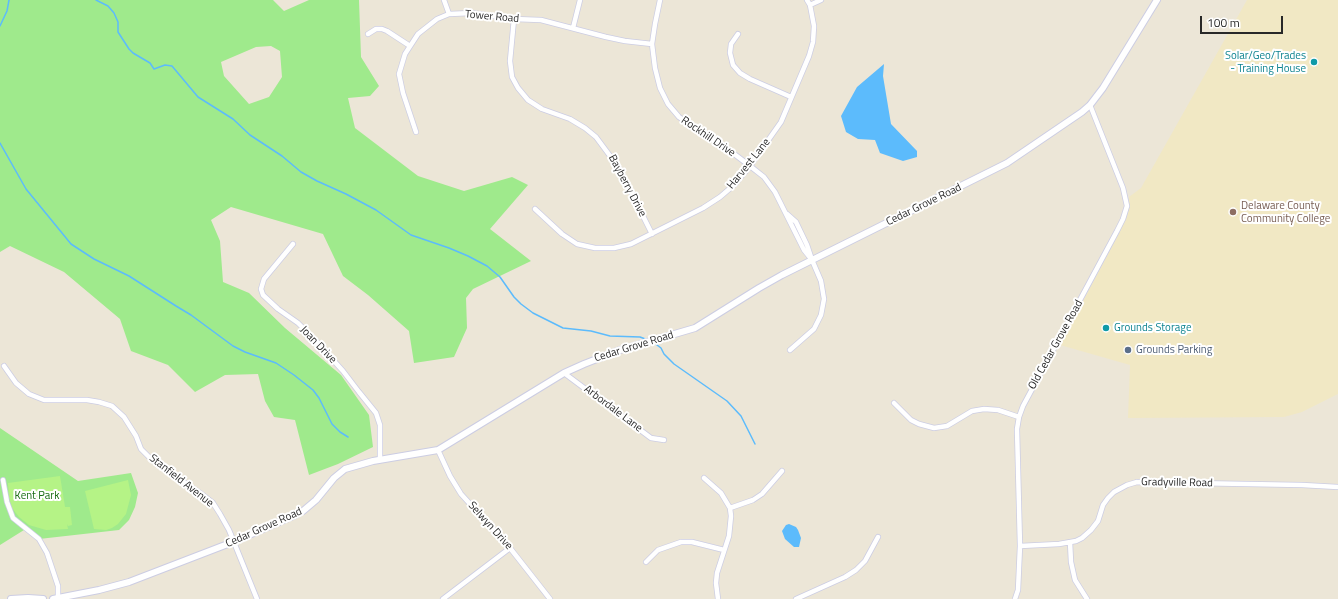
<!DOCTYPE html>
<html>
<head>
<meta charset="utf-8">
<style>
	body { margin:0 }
	#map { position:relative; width:1338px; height:599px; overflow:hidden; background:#ece6d7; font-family:"Titillium Web",sans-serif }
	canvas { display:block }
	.scale { position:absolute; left:1200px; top:16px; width:83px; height:18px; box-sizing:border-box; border:2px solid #282828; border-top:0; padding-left:5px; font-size:12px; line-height:14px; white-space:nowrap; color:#282828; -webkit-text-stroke:3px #fff; paint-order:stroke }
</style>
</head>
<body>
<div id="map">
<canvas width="1338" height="599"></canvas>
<div class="scale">100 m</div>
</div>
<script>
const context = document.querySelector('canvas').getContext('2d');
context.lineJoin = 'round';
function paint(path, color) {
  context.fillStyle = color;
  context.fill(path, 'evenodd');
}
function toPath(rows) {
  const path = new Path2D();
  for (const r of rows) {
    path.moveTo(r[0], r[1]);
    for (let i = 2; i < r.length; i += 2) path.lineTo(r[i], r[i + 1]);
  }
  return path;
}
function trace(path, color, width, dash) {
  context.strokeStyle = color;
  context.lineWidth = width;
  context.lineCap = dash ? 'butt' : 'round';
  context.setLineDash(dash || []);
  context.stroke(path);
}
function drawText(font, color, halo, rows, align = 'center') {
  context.font = font + ' "Titillium Web",sans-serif';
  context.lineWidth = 4;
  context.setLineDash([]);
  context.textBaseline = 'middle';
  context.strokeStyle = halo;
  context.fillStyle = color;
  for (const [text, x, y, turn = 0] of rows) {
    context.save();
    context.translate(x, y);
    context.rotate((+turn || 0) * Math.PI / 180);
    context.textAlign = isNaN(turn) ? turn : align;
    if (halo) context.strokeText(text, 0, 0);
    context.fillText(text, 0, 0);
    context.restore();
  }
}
const education = toPath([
	[1247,0,1338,0,1338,394,1302,412,1284,417,1128,418,1130,365,1060,345,1120,231,1126,218,1129,206,1129,197,1141,188]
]);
const green = toPath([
	[0,0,273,0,284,11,309,0,359,0,361,57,379,86,370,96,348,98,355,128,418,176,464,191,512,177,528,185,490,229,531,261,473,289,466,298,467,328,454,357,414,363,409,331,368,295,343,276,323,234,231,207,211,220,220,241,223,282,249,293,285,328,341,375,369,415,373,447,338,464,309,475,295,420,274,417,265,401,258,374,225,375,195,392,168,365,131,351,120,319,64,272,10,246,0,252],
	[271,46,280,51,282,77,269,97,249,104,224,76,221,62,256,47],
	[0,428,78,481,131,473,138,493,135,507,129,520,119,530,39,539,24,530,0,545]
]);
const pitch = toPath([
	[60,476,65,507,70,507,72,525,68,526,67,524,68,529,46,530,29,525,19,517,12,508,9,498,8,483],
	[128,480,131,495,126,514,118,524,112,528,106,530,94,529,85,491]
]);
const water = toPath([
	[884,64,883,76,891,124,917,151,917,157,903,161,880,153,875,140,858,139,846,132,841,116,857,87],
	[789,524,796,527,798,530,801,538,799,547,794,547,785,539,782,531,786,525]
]);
const stream = toPath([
	[96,0,108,6,114,13,118,22,118,32,129,49,133,53,150,63,154,69,165,65,172,66,198,97,233,119,250,135,282,156,301,172,317,181,346,194,376,210,411,235,449,248,468,256,487,266,500,277,514,297,521,304,533,313,563,328,591,331,610,336,640,337,648,340],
	[0,26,7,11,9,0],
	[0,143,26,189,71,244,94,259,129,276,176,306,191,315,233,346,245,352,276,363,294,375,313,390,319,398,332,424,340,432,348,437],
	[653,342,661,348,664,354,674,364,727,401,741,416,755,444]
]);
const street = toPath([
	[444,0,449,14],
	[660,0,655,24,652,44,655,68,660,88,668,104,679,117,697,130,725,147,750,166,764,177,775,192,804,250,812,260],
	[810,5,821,0],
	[514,19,510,61,512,77,518,88,528,100,542,109,570,119,585,128,596,137,619,168,652,234],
	[573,28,580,0],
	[368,34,376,29,382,29,387,31,410,46],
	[738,34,731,44,730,53,733,65,740,73,750,79,791,97],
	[416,132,403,93,399,74,405,54,418,34,437,19,449,14,472,13,514,19,541,20,606,37,625,41,652,44],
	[535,209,562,234,577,244,595,248,614,248,631,244,703,208,720,197,734,185,750,166,781,122,809,56,813,42,814,26,810,5,807,0],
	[787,214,796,222,807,245,812,260,821,281,824,299,821,315,814,329,790,350],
	[293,244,264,279,261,289,263,295,278,309,298,323,315,340,343,371,359,392,376,413,380,425,380,460],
	[4,366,16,383,29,394,44,400,87,400,99,402,112,406,124,417,136,436,141,449,151,459,161,467,200,493,213,503,220,514,229,530,257,599],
	[564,373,651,438,664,440],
	[894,403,911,420,919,424,934,428,947,426,972,411,984,409,998,410,1019,417],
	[438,450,450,476,461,494,510,548,550,599],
	[704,478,721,493,730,508,731,516,729,536,717,573,716,583,718,599],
	[3,480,7,502,13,518,39,539,47,553,58,586,58,599],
	[730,508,753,500,762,494,782,471],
	[1070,542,1071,562,1075,580,1087,599],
	[1020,546,1059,544,1076,541,1082,538,1091,530,1098,521,1103,505,1108,498,1114,492,1127,485,1137,482,1302,485,1338,487],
	[646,562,658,550,681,542,692,542,724,550],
	[443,599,510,548],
	[796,599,845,577,856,570,865,561,878,537],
	[1015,599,1018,590,1020,546,1017,429,1019,417,1023,406,1117,231,1123,219,1127,206,1123,188,1090,105]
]);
const secondary = toPath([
	[11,599,28,598,43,599],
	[53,599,99,590,129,582,233,542,295,515,303,511,316,500,334,478,345,469,373,461,438,450,564,373,584,364,620,350,695,328,759,288,782,275,1007,163,1082,112,1090,105,1103,88,1157,0]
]);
const markers = [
	[1314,62,4,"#0f9aa8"],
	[1233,212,4,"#8d6e63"],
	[1106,328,4,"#0f9aa8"],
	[1128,350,4,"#5c6f8a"]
];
const streetNames = [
	["Tower Road",492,17,5],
	["Rockhill Drive",708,137,34],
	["Harvest Lane",749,164,-51],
	["Bayberry Drive",627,186,62],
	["Cedar Grove Road",924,205,-26],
	["Joan Drive",318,345,46],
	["Old Cedar Grove Road",1056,345,-61],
	["Cedar Grove Road",634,347,-17],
	["Arbordale Lane",613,409,37],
	["Stanfield Avenue",181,481,38],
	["Gradyville Road",1177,483,1],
	["Selwyn Drive",490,526,48],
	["Cedar Grove Road",264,528,-24]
];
const cultureNames = [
	["Solar/Geo/Trades",1306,56],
	["- Training House",1306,69],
	["Grounds Storage",1114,328,"left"]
];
const educationNames = [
	["Delaware County",1241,206],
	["Community College",1241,219]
];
const serviceNames = [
	["Grounds Parking",1136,350]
];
const parkNames = [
	["Kent Park",37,496]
];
paint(education, '#f1e8c4');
paint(green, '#9fea8c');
paint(pitch, '#b5f386');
paint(water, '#5cbbfc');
trace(stream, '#5cbbfc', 1.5);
trace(street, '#cccde3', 6);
trace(secondary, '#cccde3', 8);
trace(street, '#fff', 4.5);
trace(secondary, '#fff', 6);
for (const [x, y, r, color] of markers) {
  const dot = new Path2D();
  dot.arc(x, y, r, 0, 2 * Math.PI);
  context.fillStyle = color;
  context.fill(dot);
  trace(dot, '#fff', 1.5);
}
drawText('11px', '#282828', '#fff', streetNames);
drawText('11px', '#0d838f', '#fff', cultureNames, 'right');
drawText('11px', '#785e54', '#fff', educationNames, 'left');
drawText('11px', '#4e5e75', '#fff', serviceNames, 'left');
drawText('11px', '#176b11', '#fff', parkNames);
</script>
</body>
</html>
